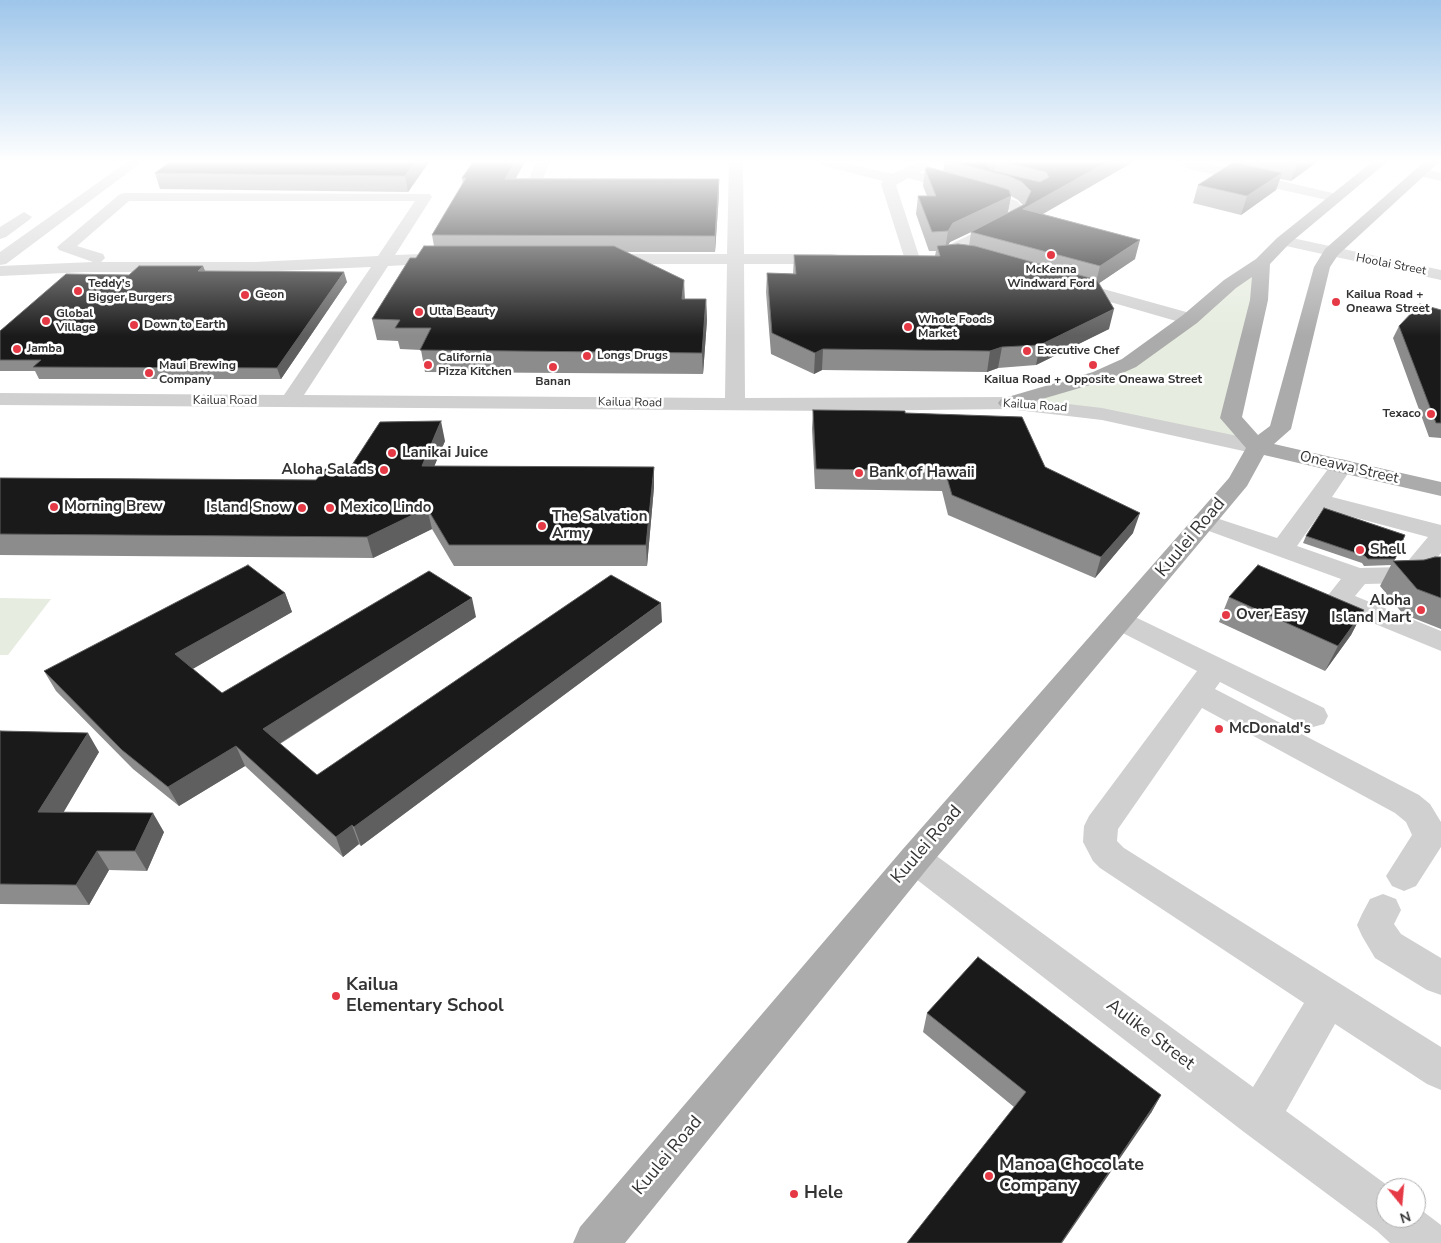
<!DOCTYPE html>
<html>
<head>
<meta charset="utf-8">
<style>
	body { margin:0 }
	#map { position:relative; width:1441px; height:1243px; overflow:hidden; background:#fff; font-family:"Nunito Sans",sans-serif }
	canvas { display:block }
	.north { position:absolute; left:1376px; top:1178px; width:50px; height:50px; box-sizing:border-box; background:#fff; border:1px solid #adadad; border-radius:50%; rotate:163deg; font-size:14px; font-weight:700; line-height:20px; text-align:center; color:#333 }
	.north::after { content:''; display:block; margin:auto; width:18px; height:22px; background:#e63946; clip-path:polygon(50% 0,100% 100%,50% 72%,0 100%) }
</style>
</head>
<body>
<div id="map">
<canvas width="1441" height="1243"></canvas>
<div class="north">N</div>
</div>
<script>
const context = document.querySelector('canvas').getContext('2d');
context.lineJoin = 'round';
function paint(path, color) {
  context.fillStyle = color;
  context.fill(path, 'evenodd');
}
function toPath(rows) {
  const path = new Path2D();
  for (const r of rows) {
    path.moveTo(r[0], r[1]);
    for (let i = 2; i < r.length; i += 2) path.lineTo(r[i], r[i + 1]);
  }
  return path;
}
function trace(path, color, width, dash) {
  context.strokeStyle = color;
  context.lineWidth = width;
  context.lineCap = dash ? 'butt' : 'round';
  context.setLineDash(dash || []);
  context.stroke(path);
}
function drawText(font, color, halo, rows, align = 'center') {
  context.font = font + ' "Nunito Sans",sans-serif';
  context.lineWidth = 5;
  context.setLineDash([]);
  context.textBaseline = 'middle';
  context.strokeStyle = halo;
  context.fillStyle = color;
  for (const [text, x, y, turn = 0] of rows) {
    context.save();
    context.translate(x, y);
    context.rotate((+turn || 0) * Math.PI / 180);
    context.textAlign = isNaN(turn) ? turn : align;
    if (halo) context.strokeText(text, 0, 0);
    context.fillText(text, 0, 0);
    context.restore();
  }
}
const green = toPath([
	[1262,263,1231,416,1257,447,1008,403,1100,376],
	[0,598,51,599,8,655,0,655]
]);
const minor = toPath([
	[127,162,142,162,6,264,0,265,0,252,127,162],
	[536,162,550,162,543,179,565,179,572,183,565,187,529,186,527,183,536,162],
	[729,162,743,162,744,254,832,254,838,255,840,259,838,263,832,264,744,264,745,398,1008,397,1102,408,1257,440,1265,442,1268,447,1265,452,1257,454,1102,420,1008,409,839,411,0,405,0,393,284,395,371,267,255,272,86,272,0,276,0,266,93,262,59,250,57,247,120,194,125,193,430,194,432,197,395,255,447,253,453,254,455,258,453,262,447,263,388,266,304,395,725,398,727,264,605,264,599,263,597,259,599,255,605,254,727,254,729,162],
	[129,201,415,201,378,256,255,262,101,262,105,258,103,254,77,246,129,201],
	[819,162,841,162,892,174,916,163,926,163,928,166,926,169,919,172,1017,201,1026,210,1024,218,1021,221,963,250,961,260,949,260,946,250,951,244,1009,216,1010,211,995,202,908,178,896,185,920,259,918,263,912,264,906,263,881,184,883,181,821,165,819,162],
	[1185,162,1200,162,1341,195,1343,198,1336,202,1189,169,1182,165,1185,162],
	[1421,168,1441,173,1441,181,1416,175,1414,172,1416,169,1421,168],
	[24,212,32,217,29,220,6,237,0,239,0,227,24,212],
	[1283,236,1441,270,1441,280,1277,244,1275,241,1283,236],
	[1071,280,1197,315,1199,319,1197,323,1190,325,1065,289,1062,285,1065,281,1071,280],
	[1342,459,1350,461,1353,466,1332,497,1441,525,1441,553,1419,581,1410,583,1365,584,1355,596,1441,631,1441,651,1329,605,1325,599,1341,579,1195,526,1192,521,1195,516,1204,514,1277,538,1334,461,1342,459],
	[1323,509,1428,537,1403,567,1360,568,1297,546,1323,509],
	[1121,612,1131,615,1324,708,1328,716,1324,724,1313,727,1302,724,1220,682,1215,689,1419,795,1430,804,1441,822,1441,847,1416,886,1404,891,1392,886,1386,876,1412,835,1406,822,1395,813,1202,708,1118,829,1117,841,1124,848,1441,1047,1441,1090,1427,1084,1335,1024,1286,1111,1391,1188,1386,1188,1386,1218,1416,1218,1416,1206,1441,1225,1441,1243,1390,1243,1377,1231,1244,1132,903,869,898,859,903,849,915,845,927,849,1253,1087,1304,1003,1100,868,1093,861,1083,842,1084,826,1089,816,1197,671,1111,627,1107,621,1111,615,1121,612],
	[1383,894,1396,899,1401,910,1394,924,1401,934,1441,958,1441,995,1427,990,1375,958,1362,936,1357,925,1362,914,1370,899,1383,894]
]);
const major = toPath([
	[1372,162,1387,162,1289,244,1270,264,1268,300,1242,417,1258,435,1270,426,1314,267,1325,249,1424,162,1439,162,1338,255,1330,267,1291,429,1274,444,1441,482,1441,496,1264,455,1247,486,927,869,625,1243,573,1243,580,1227,903,849,1229,478,1246,448,1220,418,1250,300,1252,277,1236,288,1197,323,1136,367,1107,380,1008,409,1001,407,998,403,1001,399,1093,372,1122,359,1183,315,1224,280,1256,259,1277,238,1372,162]
]);
const wall = toPath([
	[170,162,429,162,408,192,160,189,155,173],
	[945,162,1133,162,1043,214,1135,259,1099,283,1109,329,1036,365,998,368,987,372,822,370,814,374,771,354,766,292,767,273,793,274,794,255,935,256,936,251,929,251,916,214,918,196,927,196,923,186,925,169,943,171],
	[1011,196,1018,200,1023,205,1008,213],
	[971,232,969,246,948,245,950,242],
	[1234,162,1317,162,1291,181,1280,179,1276,190,1241,215,1193,203,1198,185,1234,163],
	[462,178,719,179,719,194,715,252,626,252,684,280,684,299,706,299,707,320,703,374,425,372,421,350,400,349,398,341,377,340,372,319,416,258,434,246,432,235,463,184],
	[203,266,205,271,347,282,281,379,39,379,35,371,0,371,0,331,129,275],
	[1441,310,1441,438,1429,437,1393,338,1399,326],
	[813,410,905,413,1045,467,1133,533,1095,578,948,515,942,491,815,489,812,429],
	[445,441,434,466,654,487,647,566,454,566,432,529,373,558,0,555,0,478,316,480],
	[1405,535,1394,561,1424,560,1441,557,1441,629,1403,614,1380,586,1391,565,1364,566,1362,563,1303,543,1306,536],
	[285,593,292,612,192,669,222,693,476,617,280,744,317,775,662,622,361,846,359,844,343,857,245,766,179,806,133,769,56,691,44,671],
	[1229,597,1364,610,1351,635,1325,671,1219,622],
	[0,731,99,752,63,812,164,832,147,871,109,870,89,905,0,904],
	[927,1013,1161,1095,1151,1113,1014,1107,923,1032]
]);
const shadedWall = toPath([
	[415,162,429,162,408,192,405,176],
	[515,162,525,162,507,194,505,179],
	[993,162,996,162,994,173,986,170,987,165],
	[1107,162,1133,162,1020,227,1023,209],
	[1301,162,1317,162,1291,181,1297,164],
	[1282,173,1276,190,1241,215,1247,196],
	[719,179,719,194,715,252,715,236],
	[1011,196,1007,215,950,242,945,250,948,231,953,223],
	[1140,240,1135,259,1095,286,1100,266],
	[203,266,207,276,198,271],
	[344,272,347,282,281,379,277,368],
	[684,280,685,301,682,299],
	[706,299,707,320,703,374,702,353],
	[1114,309,1109,329,1036,365,1040,345],
	[1002,347,998,368,987,372,990,351],
	[823,349,822,370,814,374,815,353],
	[441,421,445,441,426,486,422,466],
	[654,467,654,487,647,566,646,545],
	[427,508,432,529,373,558,367,537],
	[1140,513,1133,533,1095,578,1101,557],
	[285,593,292,612,184,674,175,654],
	[472,598,476,617,271,749,263,729],
	[661,603,662,622,361,846,354,827],
	[1364,610,1351,635,1325,671,1338,646],
	[88,733,99,752,52,832,38,812],
	[236,746,245,766,179,806,168,787],
	[153,813,164,832,147,871,135,851],
	[352,825,359,844,343,857,336,837],
	[97,851,109,870,89,905,76,885],
	[1161,1095,1151,1113,1062,1243,1061,1243]
]);
const building = toPath([
	[170,162,415,162,405,176,155,173,170,162],
	[473,162,515,162,505,179,719,179,715,236,432,235,466,178,462,178,473,162],
	[953,162,993,162,987,165,990,170,1040,182,1049,177,1046,172,1004,162,1107,162,1023,209,1140,240,1100,266,971,232,1025,204,1031,191,1022,182,1009,176,953,162],
	[1234,162,1282,173,1247,196,1198,185,1234,162],
	[1287,162,1301,162,1297,164,1287,162],
	[928,167,997,186,1009,190,1011,196,953,223,948,231,932,232,918,196,936,196,925,169,928,167],
	[958,244,975,246,1097,280,1114,309,1040,345,1002,347,990,351,823,349,815,353,772,333,767,273,796,274,794,255,940,256,937,246,958,244],
	[424,246,614,246,684,280,682,299,706,299,702,353,420,350,431,328,395,328,400,320,372,319,410,258,416,258,424,246],
	[139,266,203,266,198,271,344,272,277,368,33,367,41,360,0,360,0,331,66,274,129,275,139,266],
	[1420,304,1441,310,1441,423,1436,423,1399,326,1420,304],
	[813,410,905,411,905,413,1022,417,1045,467,1140,513,1101,557,952,495,945,471,816,469,813,410],
	[441,421,422,466,654,467,646,545,449,545,427,508,367,537,0,534,0,478,316,480,325,469,350,468,380,422,441,421],
	[1324,508,1405,535,1395,559,1368,559,1365,556,1306,536,1324,508],
	[1435,557,1441,557,1441,598,1417,589,1393,561,1424,560,1435,557],
	[248,565,285,593,175,654,222,693,429,571,472,598,263,729,317,775,611,575,661,603,354,827,352,825,336,837,236,746,168,787,122,750,44,671,248,565],
	[1258,565,1364,610,1338,646,1229,597,1258,565],
	[0,731,88,733,38,812,153,813,135,851,97,851,76,885,0,884,0,731],
	[978,957,1161,1095,1061,1243,907,1243,1026,1092,927,1013,978,957]
]);
const markers = [
	[1051,255,5,"#e63946"],
	[78,291,5,"#e63946"],
	[245,295,5,"#e63946"],
	[1336,302,5,"#e63946"],
	[419,312,5,"#e63946"],
	[46,321,5,"#e63946"],
	[134,325,5,"#e63946"],
	[908,327,5,"#e63946"],
	[17,349,5,"#e63946"],
	[1027,351,5,"#e63946"],
	[587,356,5,"#e63946"],
	[428,365,5,"#e63946"],
	[1093,365,5,"#e63946"],
	[553,367,5,"#e63946"],
	[149,373,5,"#e63946"],
	[1431,414,5,"#e63946"],
	[392,453,5,"#e63946"],
	[384,470,5,"#e63946"],
	[859,473,5,"#e63946"],
	[54,507,5,"#e63946"],
	[302,508,5,"#e63946"],
	[330,508,5,"#e63946"],
	[542,526,5,"#e63946"],
	[1360,550,5,"#e63946"],
	[1421,610,5,"#e63946"],
	[1226,615,5,"#e63946"],
	[1219,729,5,"#e63946"],
	[336,996,5,"#e63946"],
	[989,1176,5,"#e63946"],
	[794,1194,5,"#e63946"]
];
const farStreetnames = [
	["Hoolai Street",1391,265,11],
	["Kailua Road",225,401],
	["Kailua Road",630,403,1],
	["Kailua Road",1035,406,4]
];
const farPoinames = [
	["McKenna",1051,270,"center"],
	["Windward Ford",1051,284,"center"],
	["Teddy's",88,284],
	["Bigger Burgers",88,298],
	["Geon",255,295],
	["Kailua Road +",1346,295],
	["Oneawa Street",1346,309],
	["Ulta Beauty",429,312],
	["Global",56,314],
	["Village",56,328],
	["Whole Foods",918,320],
	["Market",918,334],
	["Down to Earth",144,325],
	["Jamba",27,349],
	["Executive Chef",1037,351],
	["Longs Drugs",597,356],
	["California",438,358],
	["Pizza Kitchen",438,372],
	["Maui Brewing",159,366],
	["Company",159,380],
	["Kailua Road + Opposite Oneawa Street",1093,380,"center"],
	["Banan",553,382,"center"],
	["Texaco",1421,414,"right"]
];
const poiNames = [
	["Lanikai Juice",402,453],
	["Aloha Salads",374,470,"right"],
	["Bank of Hawaii",869,473],
	["Morning Brew",64,507],
	["Island Snow",292,508,"right"],
	["Mexico Lindo",340,508],
	["The Salvation",552,517],
	["Army",552,534],
	["Shell",1370,550],
	["Aloha",1411,601,"right"],
	["Island Mart",1411,618,"right"],
	["Over Easy",1236,615],
	["McDonald's",1229,729]
];
const streetNames = [
	["Oneawa Street",1349,468,13]
];
const nearStreetnames = [
	["Kuulei Road",1191,538,-50],
	["Kuulei Road",927,845,-49],
	["Aulike Street",1150,1035,37],
	["Kuulei Road",668,1156,-50]
];
const nearPoinames = [
	["Kailua",346,986],
	["Elementary School",346,1007],
	["Manoa Chocolate",999,1166],
	["Company",999,1187],
	["Hele",804,1194]
];
paint(green, '#e6ecdf');
paint(minor, '#d0d0d0');
paint(major, '#ababab');
paint(wall, '#8c8c8c');
paint(shadedWall, '#5f5f5f');
paint(building, '#1a1a1a');
trace(building, '#5f5f5f', 1);
const sky = context.createLinearGradient(0, 0, 0, 336);
sky.addColorStop(0, '#9ec6ea');
sky.addColorStop(0.48, '#fff');
sky.addColorStop(1, '#ffffff00');
context.fillStyle = sky;
context.fillRect(0, 0, 1441, 336);
for (const [x, y, r, color] of markers) {
  const dot = new Path2D();
  dot.arc(x, y, r, 0, 2 * Math.PI);
  context.fillStyle = color;
  context.fill(dot);
  trace(dot, '#fff', 2);
}
drawText('12px', '#333', '#fff', farStreetnames);
drawText('bold 12px', '#333', '#fff', farPoinames, 'left');
drawText('bold 15px', '#333', '#fff', poiNames, 'left');
drawText('15px', '#333', '#fff', streetNames);
drawText('18px', '#333', '#fff', nearStreetnames);
drawText('bold 18px', '#333', '#fff', nearPoinames, 'left');
</script>
</body>
</html>
